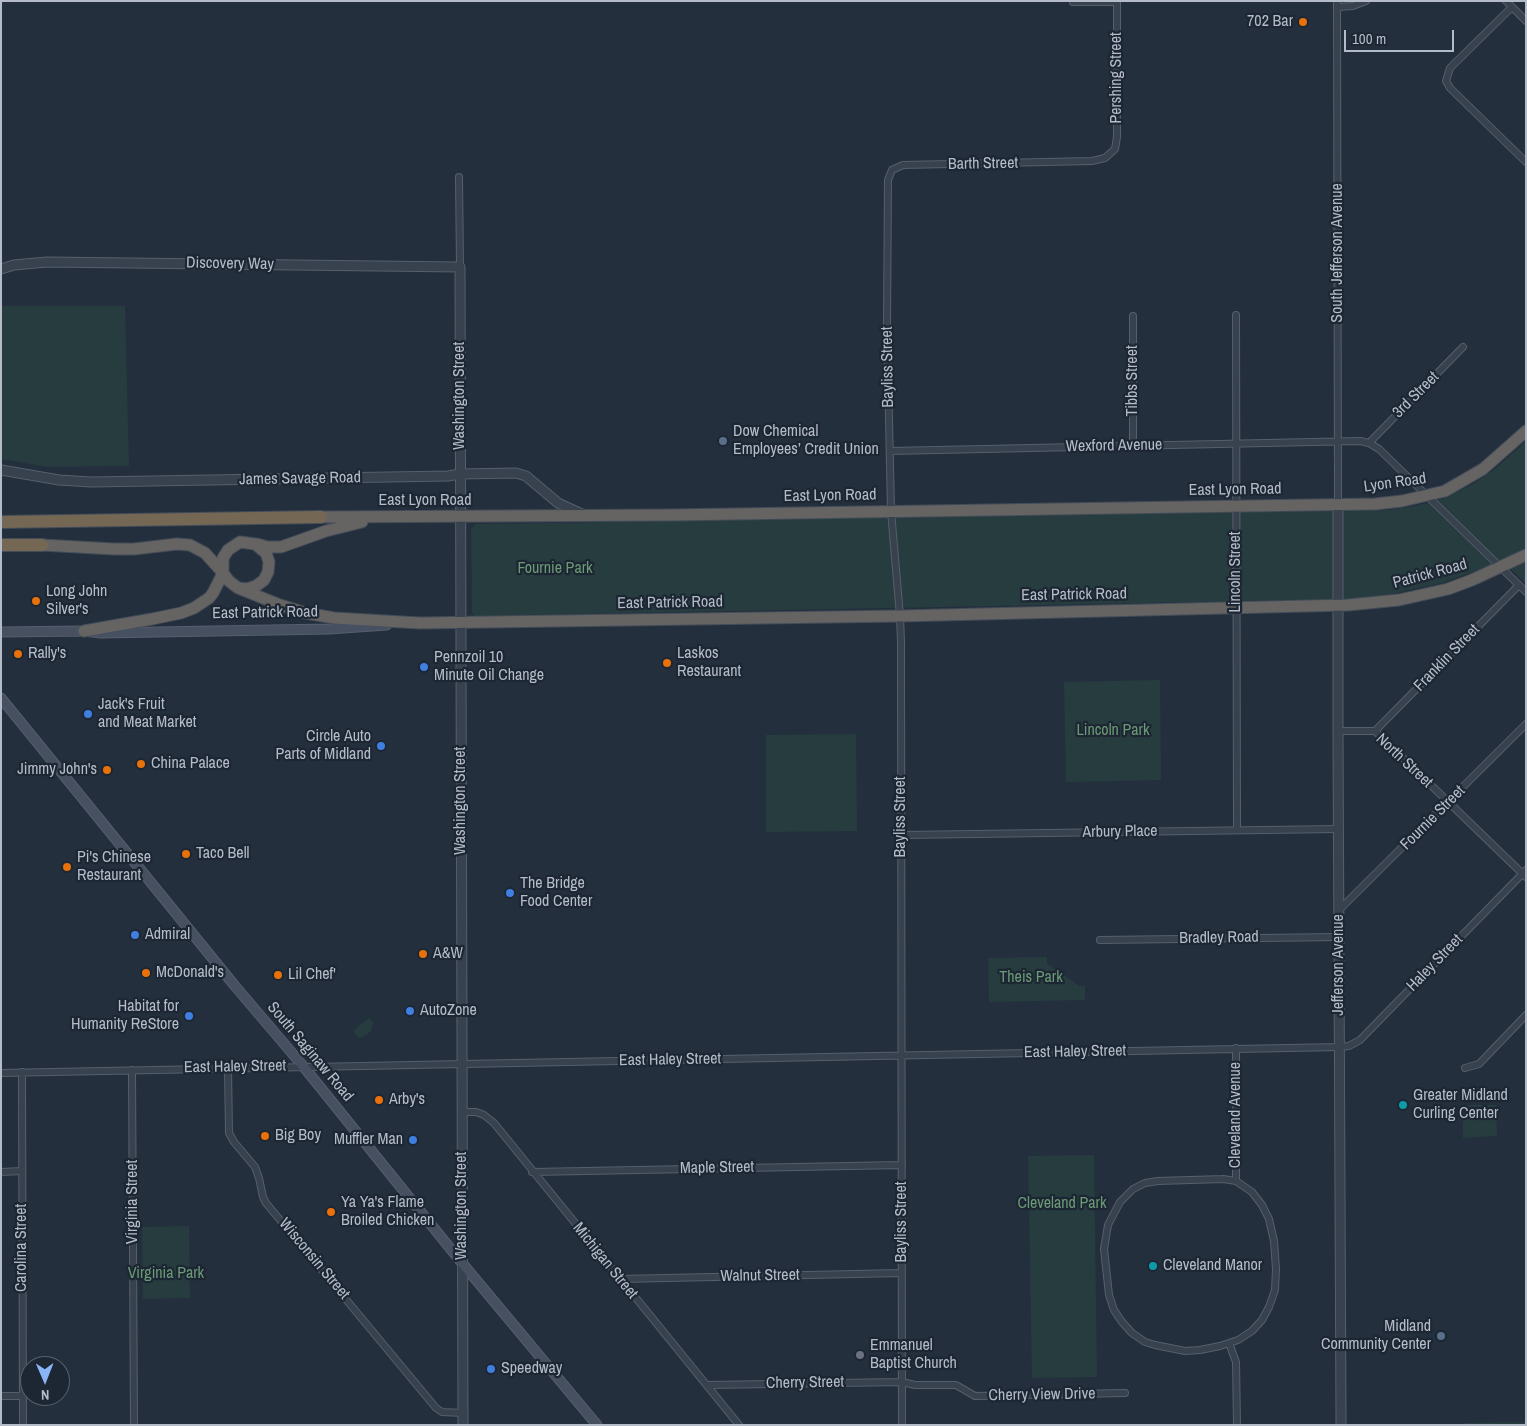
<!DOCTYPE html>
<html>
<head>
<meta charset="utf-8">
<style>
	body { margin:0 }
	#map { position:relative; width:1527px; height:1426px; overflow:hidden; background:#242f3e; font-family:"Archivo Narrow",sans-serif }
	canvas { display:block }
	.frame { position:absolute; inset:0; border:2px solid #b4bcc9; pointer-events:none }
	.north { position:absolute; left:20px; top:1356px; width:50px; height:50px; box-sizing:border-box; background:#1d2633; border:1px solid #59626f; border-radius:50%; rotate:179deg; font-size:14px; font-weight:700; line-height:20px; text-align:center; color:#b4bcc9 }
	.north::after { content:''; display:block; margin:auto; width:18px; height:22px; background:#8ab4f8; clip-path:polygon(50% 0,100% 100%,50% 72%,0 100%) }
	.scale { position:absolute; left:1344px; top:30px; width:110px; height:22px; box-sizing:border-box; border:2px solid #b4bcc9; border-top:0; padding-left:6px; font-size:15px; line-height:18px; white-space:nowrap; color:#b4bcc9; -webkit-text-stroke:4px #1d2633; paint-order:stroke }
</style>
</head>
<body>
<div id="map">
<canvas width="1527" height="1426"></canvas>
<div class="frame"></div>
<div class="north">N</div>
<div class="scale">100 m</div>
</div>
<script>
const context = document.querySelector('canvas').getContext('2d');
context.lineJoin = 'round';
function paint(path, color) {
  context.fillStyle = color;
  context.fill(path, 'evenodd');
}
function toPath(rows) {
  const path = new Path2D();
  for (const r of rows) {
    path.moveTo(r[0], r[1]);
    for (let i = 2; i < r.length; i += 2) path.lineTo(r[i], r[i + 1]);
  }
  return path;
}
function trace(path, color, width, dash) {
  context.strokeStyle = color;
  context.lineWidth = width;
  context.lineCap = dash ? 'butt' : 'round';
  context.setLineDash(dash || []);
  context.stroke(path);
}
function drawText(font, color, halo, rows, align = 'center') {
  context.font = font + ' "Archivo Narrow",sans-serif';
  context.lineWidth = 4.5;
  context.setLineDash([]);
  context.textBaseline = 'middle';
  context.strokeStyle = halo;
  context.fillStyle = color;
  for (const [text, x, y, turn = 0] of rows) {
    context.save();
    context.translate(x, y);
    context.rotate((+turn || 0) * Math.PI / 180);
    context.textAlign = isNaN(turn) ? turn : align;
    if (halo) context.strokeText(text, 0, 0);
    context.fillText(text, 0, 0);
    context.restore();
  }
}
const green = toPath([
	[1,306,125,306,129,466,48,467,1,459],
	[1526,441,1526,584,1503,561,1442,583,1387,595,1353,599,475,616,472,613,471,529,476,524,1388,510,1415,506,1446,498,1473,484,1494,470],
	[1160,680,1161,780,1066,782,1064,682],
	[856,734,857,831,766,832,766,735],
	[1047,957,1047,963,1079,986,1085,986,1085,1000,989,1002,988,958],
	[369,1018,373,1022,371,1031,363,1037,358,1038,354,1033,355,1029],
	[1463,1105,1496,1105,1497,1136,1463,1138],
	[1094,1155,1097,1377,1032,1378,1028,1156],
	[189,1226,190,1298,143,1299,142,1227],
	[1526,1422,1526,1425,1462,1425,1464,1423]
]);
const minor = toPath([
	[1337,1,1338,505],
	[1506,1,1526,21],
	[1073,2,1117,2],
	[1337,7,1353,6,1366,1],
	[1512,7,1450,68,1446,81,1450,88,1526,162],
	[459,177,460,267],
	[1236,315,1237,830],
	[1133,316,1133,446],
	[1369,443,1463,347],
	[890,451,1360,441,1369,443,1379,449,1526,592],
	[1338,731,1375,731,1526,877],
	[1375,731,1519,585],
	[901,835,1338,829],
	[1338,911,1526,724],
	[1100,940,1339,937],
	[1236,1048,1236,1181],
	[228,1068,229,1133,234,1142,255,1167,259,1178,263,1197,266,1203,436,1408,442,1412,463,1413],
	[1465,1068,1479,1064,1526,1015],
	[132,1070,134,1425],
	[22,1072,23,1425],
	[1,1073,1339,1047,1349,1046,1360,1040,1526,870],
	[462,1112,476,1112,484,1115,494,1123,739,1425],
	[1,1172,22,1171],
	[532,1172,902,1165],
	[1223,1179,1236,1181,1252,1192,1262,1205,1269,1219,1274,1241,1276,1269,1275,1290,1269,1307,1262,1320,1252,1331,1238,1340,1220,1346,1200,1350,1185,1351,1155,1345,1145,1342,1132,1333,1122,1322,1114,1310,1109,1295,1104,1249,1108,1225,1120,1202,1133,1189,1145,1183,1158,1181,1223,1179],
	[619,1279,902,1273],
	[1229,1343,1236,1362,1237,1425],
	[707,1385,902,1382,915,1385,956,1385,975,1396,1125,1393],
	[1,1396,23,1396],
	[902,1425,901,642,900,616,891,511,887,325,888,180,892,170,903,165,1092,161,1105,158,1115,149,1117,137,1117,1]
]);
const tertiary = toPath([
	[1,269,14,265,47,262,460,267,463,1425],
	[1,470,59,480,91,482,448,476,460,474,516,473,526,476,558,503,582,514],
	[1338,505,1338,731,1341,1425]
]);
const secondary = toPath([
	[1,632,84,631,101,633,329,629,387,625],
	[1,698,235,986,303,1066,462,1263,597,1425]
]);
const trunk = toPath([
	[321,517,671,515,1375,504,1402,501,1445,491,1483,469,1526,431],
	[257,544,267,547,281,547,326,531,362,522],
	[42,545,114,549,134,549,177,544,190,545,205,553,223,573,229,581,238,588,280,605,306,613,334,618,420,623,900,616,1348,605,1399,600,1448,589,1472,580,1526,555],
	[84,631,152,619,181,613,194,608,209,598,213,593,223,573,223,558,228,550,240,542,255,544,266,553,269,562,268,572,264,580,256,586,247,589,239,588]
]);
const motorway = toPath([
	[1,522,321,517],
	[1,545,42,545]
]);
const markers = [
	[1303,22,5,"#e8710a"],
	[723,441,5,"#5c6f8a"],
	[36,601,5,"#e8710a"],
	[18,654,5,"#e8710a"],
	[667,663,5,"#e8710a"],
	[424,667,5,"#3f7fe0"],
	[88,714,5,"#3f7fe0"],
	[381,746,5,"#3f7fe0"],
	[141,764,5,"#e8710a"],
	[107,770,5,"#e8710a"],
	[186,854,5,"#e8710a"],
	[67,867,5,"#e8710a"],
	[510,893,5,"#3f7fe0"],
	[135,935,5,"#3f7fe0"],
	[423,954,5,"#e8710a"],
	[146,973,5,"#e8710a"],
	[278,975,5,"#e8710a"],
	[410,1011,5,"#3f7fe0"],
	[189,1016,5,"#3f7fe0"],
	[379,1100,5,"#e8710a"],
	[1403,1105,5,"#0f9aa8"],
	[265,1136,5,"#e8710a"],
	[413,1140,5,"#3f7fe0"],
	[331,1212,5,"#e8710a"],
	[1153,1266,5,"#0f9aa8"],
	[1441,1336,5,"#5c6f8a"],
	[860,1355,5,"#6b7280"],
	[491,1369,5,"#3f7fe0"]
];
const poiNames = [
	["702 Bar",1293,22,"right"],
	["Dow Chemical",733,432],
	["Employees’ Credit Union",733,450],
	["Long John",46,592],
	["Silver's",46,610],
	["Rally's",28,654],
	["Laskos",677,654],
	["Restaurant",677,672],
	["Pennzoil 10",434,658],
	["Minute Oil Change",434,676],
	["Jack's Fruit",98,705],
	["and Meat Market",98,723],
	["Circle Auto",371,737,"right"],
	["Parts of Midland",371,755,"right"],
	["China Palace",151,764],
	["Jimmy John's",97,770,"right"],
	["Taco Bell",196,854],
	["Pi's Chinese",77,858],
	["Restaurant",77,876],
	["The Bridge",520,884],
	["Food Center",520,902],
	["Admiral",145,935],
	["A&W",433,954],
	["McDonald's",156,973],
	["Lil Chef'",288,975],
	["Habitat for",179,1007,"right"],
	["Humanity ReStore",179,1025,"right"],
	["AutoZone",420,1011],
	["Greater Midland",1413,1096],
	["Curling Center",1413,1114],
	["Arby's",389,1100],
	["Big Boy",275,1136],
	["Muffler Man",403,1140,"right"],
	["Ya Ya's Flame",341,1203],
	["Broiled Chicken",341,1221],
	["Cleveland Manor",1163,1266],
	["Midland",1431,1327,"right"],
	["Community Center",1431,1345,"right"],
	["Emmanuel",870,1346],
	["Baptist Church",870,1364],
	["Speedway",501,1369]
];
const streetNames = [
	["Pershing Street",1117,78,-90],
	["Barth Street",983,164,-1],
	["South Jefferson Avenue",1338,253,-90],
	["Discovery Way",230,264,1],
	["Bayliss Street",888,367,-91],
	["Tibbs Street",1133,381,-90],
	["3rd Street",1416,395,-45],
	["Washington Street",460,396,-90],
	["Wexford Avenue",1114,446,-1],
	["James Savage Road",300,479,-1],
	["Lyon Road",1395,483,-8],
	["East Lyon Road",1235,490,-1],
	["East Lyon Road",830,496,-1],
	["East Lyon Road",425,501],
	["Lincoln Street",1236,572,-90],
	["Patrick Road",1430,574,-15],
	["East Patrick Road",1074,595,-1],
	["East Patrick Road",670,603,-1],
	["East Patrick Road",265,613,-1],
	["Franklin Street",1447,658,-46],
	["North Street",1404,761,43],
	["Washington Street",461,801,-90],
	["Bayliss Street",901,817,-90],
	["Fournie Street",1433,818,-45],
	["Arbury Place",1120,832,-1],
	["Bradley Road",1219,938,-1],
	["Haley Street",1435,963,-46],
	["Jefferson Avenue",1339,965,-90],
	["South Saginaw Road",310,1052,50],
	["East Haley Street",1075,1052,-1],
	["East Haley Street",670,1060,-1],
	["East Haley Street",235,1067,-1],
	["Cleveland Avenue",1236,1115,-90],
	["Maple Street",717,1168,-1],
	["Virginia Street",133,1202,-90],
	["Washington Street",462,1206,-90],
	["Bayliss Street",902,1222,-90],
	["Carolina Street",22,1248,-90],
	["Wisconsin Street",314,1259,50],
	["Michigan Street",605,1261,51],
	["Walnut Street",760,1276,-1],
	["Cherry Street",805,1383,-1],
	["Cherry View Drive",1042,1395,-1]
];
const parkNames = [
	["Fournie Park",555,569],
	["Lincoln Park",1113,731],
	["Theis Park",1031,978],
	["Cleveland Park",1062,1204],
	["Virginia Park",166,1274]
];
paint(green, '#263c3f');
trace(minor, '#565f6c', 8);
trace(tertiary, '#565f6c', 11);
trace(secondary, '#565f6c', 11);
trace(trunk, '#434c59', 13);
trace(motorway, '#434c59', 14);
trace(minor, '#38414e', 6);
trace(tertiary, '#38414e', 9);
trace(secondary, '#465061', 9);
trace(trunk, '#656462', 11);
trace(motorway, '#746855', 12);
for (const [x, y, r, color] of markers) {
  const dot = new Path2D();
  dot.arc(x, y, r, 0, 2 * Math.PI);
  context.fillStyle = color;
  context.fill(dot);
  trace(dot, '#1d2633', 2);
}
drawText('16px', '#b4bcc9', '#1d2633', poiNames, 'left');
drawText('16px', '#b4bcc9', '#1d2633', streetNames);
drawText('16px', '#6b9a76', '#1d2633', parkNames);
</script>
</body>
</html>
